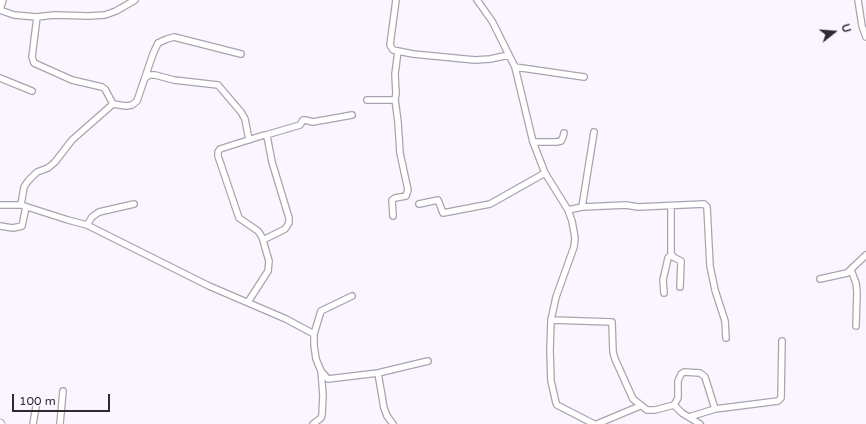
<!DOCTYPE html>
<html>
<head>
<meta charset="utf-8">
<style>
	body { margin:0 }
	#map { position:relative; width:866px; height:424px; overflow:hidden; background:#fbf5ff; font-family:"Varela Round",sans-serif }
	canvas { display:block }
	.north { position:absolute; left:814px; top:12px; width:40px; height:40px; -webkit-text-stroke:3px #fbf5ff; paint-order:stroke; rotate:73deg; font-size:11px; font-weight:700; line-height:16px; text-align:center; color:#2e2b30 }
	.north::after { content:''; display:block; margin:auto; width:14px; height:18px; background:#2e2b30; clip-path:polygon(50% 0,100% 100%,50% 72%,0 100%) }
	.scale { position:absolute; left:12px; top:394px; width:98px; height:18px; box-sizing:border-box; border:2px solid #2e2b30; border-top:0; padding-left:5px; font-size:12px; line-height:14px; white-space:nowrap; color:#2e2b30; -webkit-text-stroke:3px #fbf5ff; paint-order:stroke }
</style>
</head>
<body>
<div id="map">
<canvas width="866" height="424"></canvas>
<div class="north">U</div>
<div class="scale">100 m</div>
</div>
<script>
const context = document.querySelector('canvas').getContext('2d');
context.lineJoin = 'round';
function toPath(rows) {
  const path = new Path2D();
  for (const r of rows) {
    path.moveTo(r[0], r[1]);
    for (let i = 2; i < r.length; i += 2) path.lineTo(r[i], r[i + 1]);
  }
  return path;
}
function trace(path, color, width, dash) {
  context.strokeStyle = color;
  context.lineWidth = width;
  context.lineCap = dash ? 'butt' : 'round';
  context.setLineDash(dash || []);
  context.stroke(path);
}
const minor = toPath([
	[396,0,390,45,393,50,413,54,475,60,490,59,509,55],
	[477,0,492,21,515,67,533,142,545,173,568,210,572,221,575,238,574,247,556,297,551,320,550,350,551,381,556,403,557,405,594,424],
	[858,0,862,26,866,37],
	[0,10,14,15,37,17,54,15,88,16,105,15,116,11,135,0],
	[0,10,3,0],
	[37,17,32,57,34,63,72,80,102,87,105,89,113,104],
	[515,67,584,77],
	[0,78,32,91],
	[145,78,149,75,155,75,174,80,218,85,241,112,245,119,249,140],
	[367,100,393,100,395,99,396,94,395,74,398,51],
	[266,135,300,125,303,120,305,120,313,122,352,115],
	[533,142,556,142,561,141,563,137,564,133],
	[419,204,438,200,443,213,490,204,545,173],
	[0,205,21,205,24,187,28,181,37,172,48,168,55,162,72,140,113,104,126,106,132,105,137,101,153,54,158,43,167,39,174,37,241,54],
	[21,205,68,220,87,225,209,286,286,319,314,334,314,345,316,359,321,371,328,379,378,373,428,361],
	[671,206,671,253,673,257,681,261,680,287],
	[582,207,594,132],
	[568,210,582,207,626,205,638,207,704,204,707,207,710,266,715,290,725,321,726,338],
	[393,216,392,200,395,198,406,196,408,190,400,153,398,122,395,99],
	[87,225,92,217,99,212,134,204],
	[0,226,13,228,22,226,26,207],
	[851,270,856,283,857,292,856,326],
	[820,279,847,273,866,255],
	[664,293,663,280,666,267,668,258,671,255],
	[248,302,268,271,269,261,264,244,263,240,262,237,258,231,239,218,218,156,218,152,220,149,264,135,267,136,272,162,289,218,289,223,285,229,263,240],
	[551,320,612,322,613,352,615,359,633,399,647,410,655,410,674,405,678,398,678,381,681,374,684,372,700,373,705,377,715,409],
	[314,334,321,311,352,296],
	[378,373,384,408,387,416,393,424],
	[674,405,682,413,700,424],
	[689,417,715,409,778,401,781,398,782,341],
	[33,424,37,401],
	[60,424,63,391],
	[313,424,321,418,322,415,323,395,321,371],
	[597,424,640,406]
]);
const tertiary = toPath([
	[0,423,1,424]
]);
trace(minor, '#aaa3af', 8);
trace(tertiary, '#aaa3af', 9);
trace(minor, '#fff', 5.5);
trace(tertiary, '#fff', 7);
</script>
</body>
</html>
